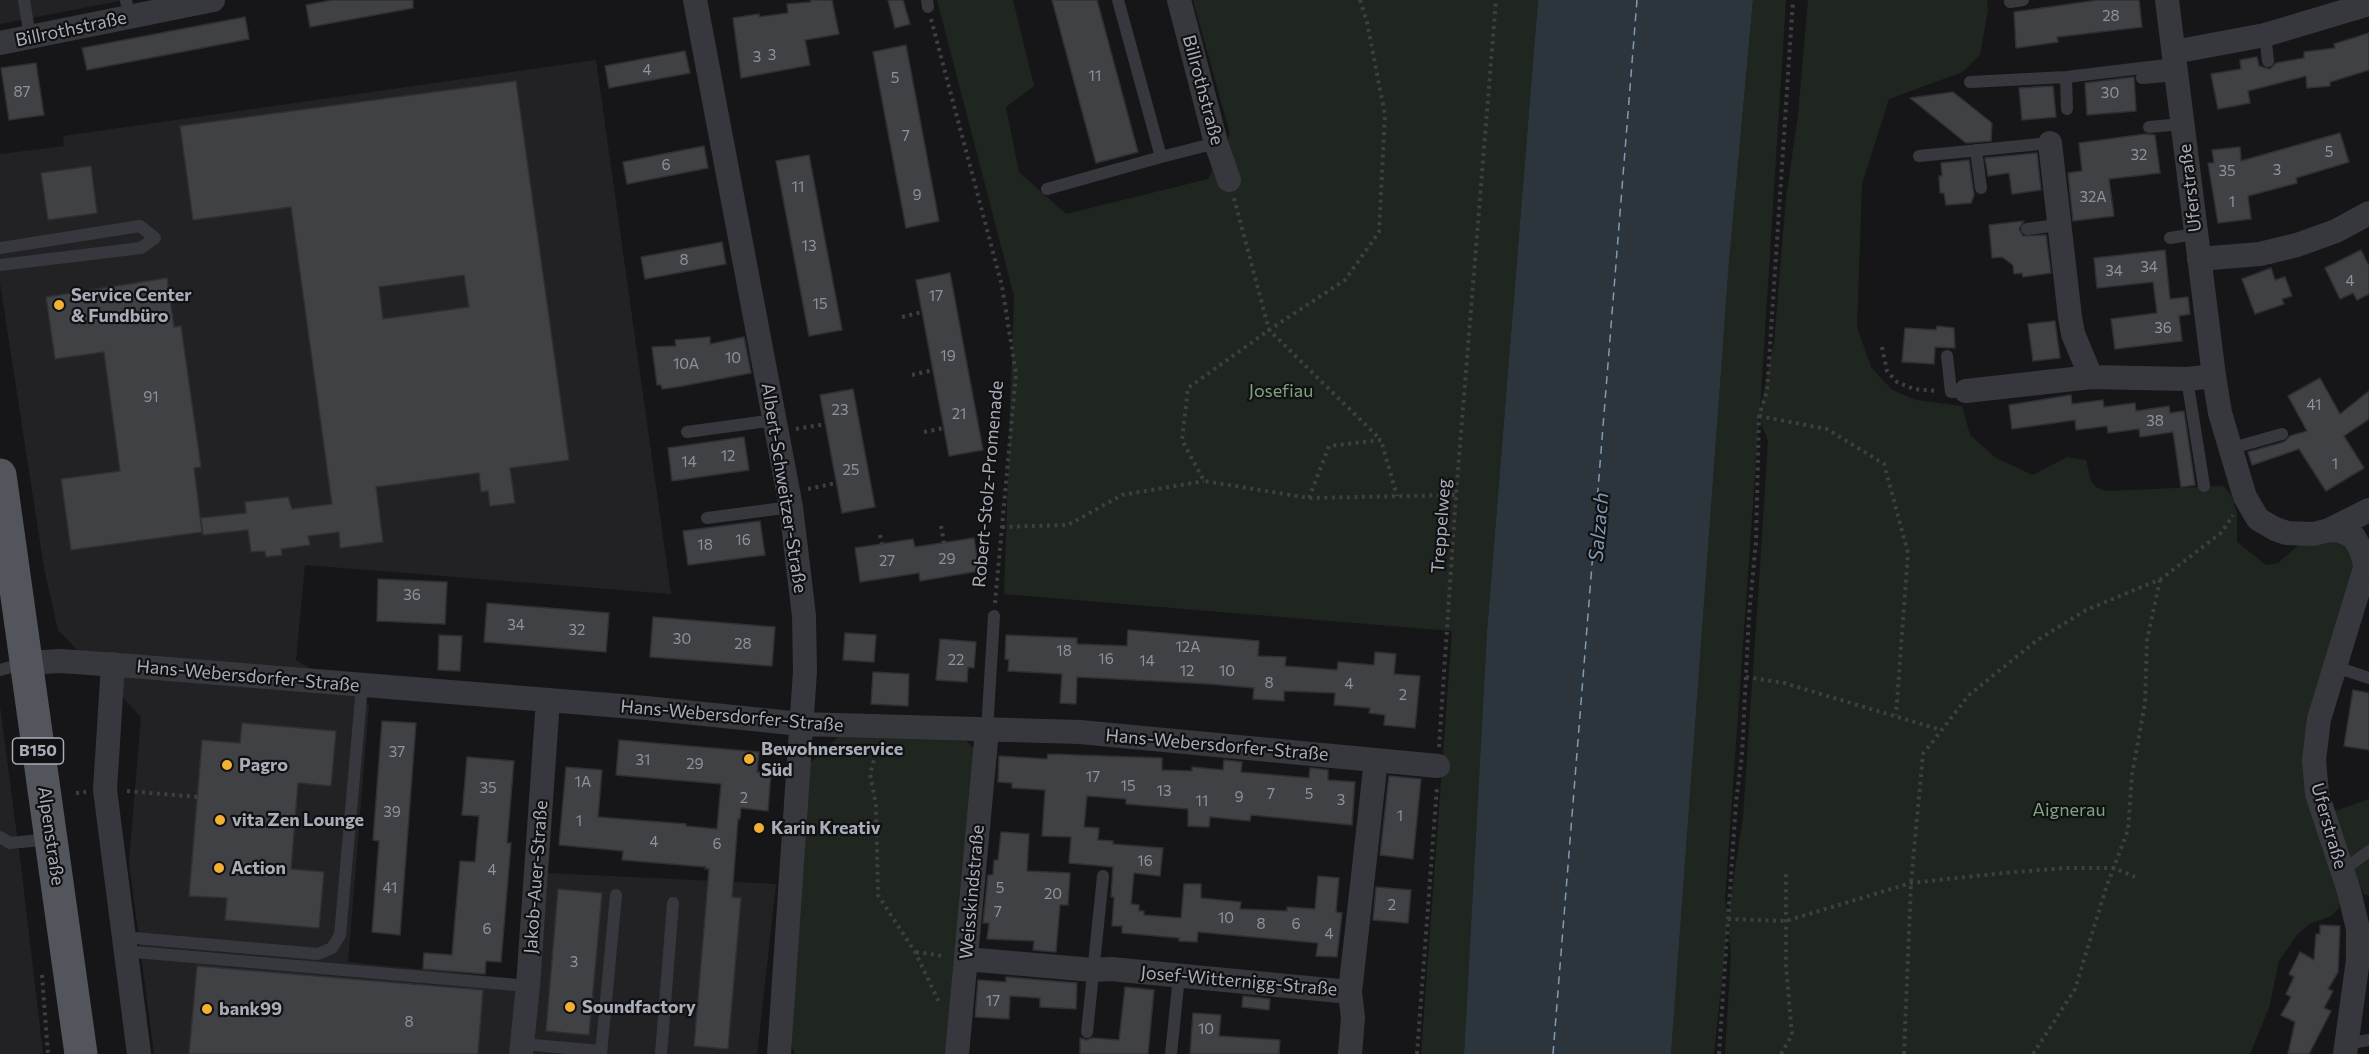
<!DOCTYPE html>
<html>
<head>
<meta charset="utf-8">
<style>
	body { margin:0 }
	canvas { display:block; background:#161618 }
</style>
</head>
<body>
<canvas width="2369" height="1054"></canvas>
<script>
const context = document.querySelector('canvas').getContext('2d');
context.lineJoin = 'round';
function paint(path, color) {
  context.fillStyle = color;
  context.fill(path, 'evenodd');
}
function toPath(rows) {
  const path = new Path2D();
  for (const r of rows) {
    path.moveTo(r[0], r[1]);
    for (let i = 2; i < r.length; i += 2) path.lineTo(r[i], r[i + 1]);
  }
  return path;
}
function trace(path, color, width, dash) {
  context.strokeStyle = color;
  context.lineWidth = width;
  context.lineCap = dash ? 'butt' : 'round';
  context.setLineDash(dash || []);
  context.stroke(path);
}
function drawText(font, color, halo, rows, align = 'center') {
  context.font = font + ' Commissioner,sans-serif';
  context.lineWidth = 4.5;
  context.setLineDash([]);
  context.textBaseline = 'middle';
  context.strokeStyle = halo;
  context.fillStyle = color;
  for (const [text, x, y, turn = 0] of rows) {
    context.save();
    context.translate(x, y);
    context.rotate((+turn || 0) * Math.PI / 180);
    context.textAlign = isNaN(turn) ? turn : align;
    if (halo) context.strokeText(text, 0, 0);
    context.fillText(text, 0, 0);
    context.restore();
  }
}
const built = toPath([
	[0,0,124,0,0,24],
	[596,60,671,594,305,565,296,660,369,705,348,962,539,981,548,873,776,884,757,1054,154,1054,129,862,141,717,58,630,44,568,0,283,0,154,64,146,63,136],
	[0,706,22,874,43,1054,0,1054]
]);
const green = toPath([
	[937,0,1013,0,1034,86,1006,107,1019,172,1066,214,1208,179,1230,134,1193,0,1538,0,1487,631,1464,1054,1421,1054,1452,631,1004,594,1014,296],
	[1753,0,1786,0,1760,410,1774,343,1786,198,1798,115,1808,0,1987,0,1988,10,1980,55,1963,72,1889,99,1862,184,1857,327,1871,367,1892,390,1916,400,1962,406,1970,435,1996,458,2033,475,2067,457,2086,460,2091,481,2096,487,2106,491,2223,486,2231,495,2237,513,2237,542,2266,565,2278,563,2300,544,2349,540,2358,557,2307,740,2343,889,2339,908,2331,916,2309,924,2297,935,2279,961,2269,1008,2250,1054,1725,1054,1731,954,1728,923,1714,1054,1671,1054,1729,262],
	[1759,418,1768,441,1762,537,1743,817,1728,916,1725,899],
	[838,737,966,741,975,750,949,1054,795,1054,788,1038,810,763],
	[2369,799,2369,896,2364,894,2348,857,2335,811]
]);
const water = toPath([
	[1538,0,1753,0,1729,262,1671,1054,1464,1054,1487,631]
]);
const ferry = toPath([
	[1553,1054,1637,0]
]);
const building = toPath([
	[333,0,413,0,413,8,310,27,306,5,333,0],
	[810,0,832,0,839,34,805,40,810,65,741,78,733,18,759,14,759,17,788,13,787,4,811,2,810,0],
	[888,0,903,0,910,24,895,28,888,0],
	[1052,0,1097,0,1138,152,1096,163,1052,0],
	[2098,0,2139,0,2142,27,2057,37,2058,42,2016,48,2014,12,2098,0],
	[245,17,249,39,87,70,82,48,245,17],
	[2369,33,2369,70,2330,82,2330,86,2307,88,2306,76,2248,91,2250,103,2218,109,2211,74,2241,69,2240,60,2257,57,2259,66,2270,69,2276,63,2304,58,2304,52,2335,48,2334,44,2369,33],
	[906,45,939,221,906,228,873,52,906,45],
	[685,51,690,73,609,88,605,66,685,51],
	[36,63,44,115,9,120,1,68,36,63],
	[2134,77,2136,111,2087,115,2085,83,2134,77],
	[516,81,569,460,510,468,515,503,490,506,488,491,481,492,479,473,376,487,383,542,340,548,339,532,308,536,310,545,281,549,282,555,266,557,265,551,251,552,248,530,203,535,201,518,246,513,245,502,288,497,292,509,332,504,291,207,193,220,180,126,516,81],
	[464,275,469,307,383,319,379,287,464,275],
	[2053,86,2056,117,2022,120,2019,88,2053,86],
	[1953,92,1992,123,1991,141,1966,143,1910,98,1953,92],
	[2340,133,2349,162,2296,178,2297,183,2248,196,2251,219,2218,223,2208,163,2214,163,2212,150,2240,147,2241,161,2340,133],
	[2145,134,2155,135,2160,173,2109,179,2114,216,2073,221,2068,173,2082,171,2079,143,2145,134],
	[704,146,708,168,627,184,623,162,704,146],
	[2037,153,2041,190,2012,194,2009,173,1988,176,1985,158,2037,153],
	[809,155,842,330,809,336,776,161,809,155],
	[1969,160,1974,195,1971,203,1946,205,1944,193,1940,193,1939,176,1942,176,1941,163,1969,160],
	[91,166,97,213,48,220,41,173,91,166],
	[2024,221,2019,229,2023,236,2046,235,2051,273,2023,277,2022,273,2014,274,2013,265,2002,257,1992,258,1989,225,2024,221],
	[722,242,726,264,645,279,641,257,722,242],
	[2165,250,2170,299,2188,297,2190,314,2179,316,2182,341,2115,349,2111,319,2157,313,2153,282,2097,288,2094,258,2165,250],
	[2361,250,2369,266,2369,294,2357,300,2353,293,2340,299,2325,268,2361,250],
	[2271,268,2275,280,2285,277,2292,296,2282,299,2284,304,2255,314,2242,279,2271,268],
	[950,273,983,450,949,456,916,280,950,273],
	[167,278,174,327,181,326,201,467,194,468,202,532,71,550,61,479,120,471,104,352,55,359,46,297,167,278],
	[2055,321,2060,358,2033,361,2028,324,2055,321],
	[1937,326,1954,328,1955,348,1935,347,1934,364,1902,362,1905,328,1936,330,1937,326],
	[710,337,710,344,744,337,751,373,677,387,662,389,661,385,657,385,652,347,676,346,675,340,710,337],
	[2320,378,2340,414,2369,391,2369,419,2344,436,2364,468,2326,491,2299,449,2252,465,2248,452,2284,442,2290,436,2307,431,2288,396,2320,378],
	[853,389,875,507,842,513,820,395,853,389],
	[2071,395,2072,404,2103,400,2104,407,2135,403,2136,411,2169,406,2170,413,2184,411,2195,485,2181,487,2173,432,2140,437,2139,429,2108,433,2107,426,2076,430,2075,420,2012,429,2009,405,2071,395],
	[744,437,749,470,672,481,668,448,744,437],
	[760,521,765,555,688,565,683,531,760,521],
	[974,538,979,571,920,581,919,573,860,582,855,548,913,539,915,547,974,538],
	[378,579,447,582,445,624,377,621,378,579],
	[487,603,609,613,606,652,484,642,487,603],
	[653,617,775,627,772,666,650,657,653,617],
	[1128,630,1259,641,1258,656,1286,657,1285,666,1337,670,1338,662,1374,665,1375,652,1396,654,1394,674,1420,676,1415,728,1384,725,1385,715,1369,713,1370,708,1334,705,1335,693,1284,691,1284,701,1253,699,1254,688,1210,684,1077,677,1076,704,1060,703,1062,674,1008,671,1009,660,1005,659,1006,635,1077,638,1077,644,1127,646,1128,630],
	[845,633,876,635,874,662,843,660,845,633],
	[439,635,462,636,460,671,438,670,439,635],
	[940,639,976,642,974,668,968,667,967,682,936,680,940,639],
	[873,672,909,674,908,706,871,704,873,672],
	[2353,690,2369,693,2369,750,2344,746,2353,690],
	[382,721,416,723,400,935,372,932,379,841,373,840,382,721],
	[242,723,336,731,331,786,298,783,291,869,324,872,319,928,225,920,227,898,189,896,202,740,240,743,242,723],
	[619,740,759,752,757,772,771,773,768,811,741,808,740,819,738,819,732,897,741,898,728,1049,694,1046,709,869,705,869,706,867,622,860,623,851,559,845,566,767,602,770,598,817,686,824,686,826,717,829,721,784,616,775,619,740],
	[1048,754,1162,758,1162,770,1192,771,1192,767,1223,770,1224,760,1242,762,1241,772,1309,778,1310,768,1328,770,1328,780,1355,782,1352,825,1251,815,1250,821,1210,817,1209,827,1188,826,1188,809,1126,804,1126,799,1087,796,1084,827,1099,828,1098,840,1113,841,1113,844,1163,848,1160,876,1134,873,1131,904,1139,905,1139,911,1144,911,1144,915,1181,918,1184,884,1201,884,1201,898,1241,902,1240,909,1287,911,1287,907,1315,909,1318,876,1339,878,1336,912,1342,913,1337,957,1316,956,1318,943,1198,932,1197,942,1179,941,1179,938,1122,933,1122,926,1112,926,1114,897,1111,897,1113,867,1069,863,1071,837,1042,836,1045,790,1012,788,1012,783,998,782,999,756,1047,759,1048,754],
	[467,757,514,761,507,843,511,843,501,962,486,961,485,974,423,969,424,953,452,955,460,861,475,862,479,816,462,815,467,757],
	[1389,776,1421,779,1413,859,1380,855,1389,776],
	[1001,832,1029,834,1027,871,1070,873,1068,905,1060,905,1056,952,1033,950,1034,941,987,939,989,923,983,923,988,875,993,875,994,860,998,860,1001,832],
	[1376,887,1411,890,1408,923,1373,920,1376,887],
	[558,889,602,893,589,1035,546,1031,558,889],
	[2320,925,2340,926,2338,972,2328,989,2333,991,2324,1008,2331,1011,2309,1054,2288,1054,2295,1022,2281,1015,2291,997,2286,994,2294,977,2289,974,2300,952,2314,960,2316,934,2320,934,2320,925],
	[197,966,483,990,478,1054,189,1054,197,966],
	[1006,977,1077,983,1076,1009,1040,1007,1040,998,1010,996,1009,1019,975,1017,978,980,1006,982,1006,977],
	[1125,987,1154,990,1148,1054,1080,1054,1080,1038,1087,1040,1092,1038,1119,1040,1125,987],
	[1243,996,1270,999,1269,1010,1242,1007,1243,996],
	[1193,1013,1221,1015,1219,1036,1280,1040,1279,1054,1190,1054,1193,1013]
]);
const path = toPath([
	[1360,0,1367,22,1385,115,1379,232,1345,280,1269,330,1188,388,1182,440,1204,481,1309,498,1456,495],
	[931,19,1002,286,1016,374,995,603],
	[1234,198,1269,330,1381,440],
	[902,317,922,312],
	[1882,347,1887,371,1897,382,1914,389,1936,391],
	[912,375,933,370],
	[1759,416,1827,429,1884,464,1908,553,1896,715],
	[796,429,825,424],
	[924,432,944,428],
	[808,489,836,483],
	[1309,498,1329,446,1381,440,1397,496],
	[941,526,944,543],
	[1002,527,1068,525,1122,495,1204,481],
	[880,535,882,544],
	[1746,677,1784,683,1941,730],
	[878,746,870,774,876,805,878,895,915,952,939,1002],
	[1439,747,1456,495,1496,0],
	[127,791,198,797],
	[76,793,86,792],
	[1728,919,1786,921,1911,883,2003,873,2066,868,2114,868,2135,877],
	[916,952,944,956],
	[42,975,48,1054],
	[1417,1054,1437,787],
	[1719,1054,1736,802,1742,755,1749,615,1756,542,1759,416,1767,391,1793,0],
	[1781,1054,1792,1035,1786,966,1786,874],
	[1904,1054,1911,883,1923,754,1969,695,2036,641,2086,610,2161,579,2222,532,2233,515],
	[2033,1054,2075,989,2106,888,2128,830,2132,775,2145,703,2147,640,2160,580]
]);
const lane = toPath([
	[24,0,30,37],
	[126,0,129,17],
	[927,0,928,7],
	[1118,0,1161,157,1216,143],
	[2010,2,2023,0],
	[2265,35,2268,61],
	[2066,77,2067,109],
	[2142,78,2176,75],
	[1970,82,2066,77,2175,64],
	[2149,127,2182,124],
	[1976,150,1981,188],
	[1919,156,2050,143],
	[1047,189,1161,157],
	[2027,229,2058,225],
	[2170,238,2195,234],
	[0,248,140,226,155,238,141,248,0,265],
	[1947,356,1951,392,1966,391],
	[2187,379,2204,486],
	[687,432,775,420],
	[2229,449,2282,434],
	[707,518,791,507],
	[2336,667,2369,678],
	[0,670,25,663],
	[987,730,994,616],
	[0,837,10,843,51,839],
	[2342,871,2369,851],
	[123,937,318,954,332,948,340,935,362,686],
	[124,951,528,986],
	[1087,1032,1103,876],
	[522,1044,601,1051],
	[2346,1044,2369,1040],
	[601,1054,616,895],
	[661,1054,673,903],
	[1171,1054,1179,976]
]);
const street = toPath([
	[695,0,791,507,804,616,805,671,779,1054],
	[1179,0,1216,143,1229,180],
	[2167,0,2214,376,2220,413,2245,497,2258,519,2275,529,2287,533,2314,534,2329,530,2369,510],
	[0,43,213,0],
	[2174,52,2265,35,2369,4],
	[2050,143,2070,317,2073,334,2091,377],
	[2199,259,2260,254,2297,245,2336,231,2369,213],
	[1966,391,2091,377,2187,379,2214,376],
	[2329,530,2341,531,2354,537,2361,550,2366,568],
	[26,663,60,661,132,666,646,708,801,724,1080,732,1438,766],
	[113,664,105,790,139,1054],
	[966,959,1093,970,1111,969,1350,992],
	[521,1054,528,986,548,700],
	[957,1054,987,730],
	[1350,1054,1353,1018,1350,992,1376,760],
	[2345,1054,2358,960,2358,929,2349,891,2317,794,2314,760,2319,719,2369,555]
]);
const primary = toPath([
	[0,475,81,1054]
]);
const markers = [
	[59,305,6,"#f2b134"],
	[749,759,6,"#f2b134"],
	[227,765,6,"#f2b134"],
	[220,820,6,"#f2b134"],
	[759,828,6,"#f2b134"],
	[219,868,6,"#f2b134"],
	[570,1007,6,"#f2b134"],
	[207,1009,6,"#f2b134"]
];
const numberNames = [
	["28",2111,16],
	["3",772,55],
	["3",757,57],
	["4",647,70],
	["11",1095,76],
	["5",895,78],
	["87",22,92],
	["30",2110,93],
	["7",906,136],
	["5",2329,152],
	["32",2139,155],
	["6",666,165],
	["3",2277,170],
	["35",2227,171],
	["11",798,187],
	["9",917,195],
	["32A",2093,197],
	["1",2232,202],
	["13",809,246],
	["8",684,260],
	["34",2149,267],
	["34",2114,271],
	["4",2350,281],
	["17",936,296],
	["15",820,304],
	["36",2163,328],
	["19",948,356],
	["10",733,358],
	["10A",686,364],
	["91",151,397],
	["41",2314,405],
	["23",840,410],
	["21",959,414],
	["38",2155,421],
	["12",728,456],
	["14",689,462],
	["1",2335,464],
	["25",851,470],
	["16",743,540],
	["18",705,545],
	["29",947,559],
	["27",887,561],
	["36",412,595],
	["34",516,625],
	["32",577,630],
	["30",682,639],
	["28",743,644],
	["12A",1188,647],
	["18",1064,651],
	["16",1106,659],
	["22",956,660],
	["14",1147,661],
	["12",1187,671],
	["10",1227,671],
	["8",1269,683],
	["4",1349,684],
	["2",1403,695],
	["37",397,752],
	["31",643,760],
	["29",695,764],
	["17",1093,777],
	["1A",583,782],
	["15",1128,786],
	["35",488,788],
	["13",1164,791],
	["7",1271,794],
	["5",1309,794],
	["9",1239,797],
	["2",744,798],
	["3",1341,800],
	["11",1202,801],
	["39",392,812],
	["1",1400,816],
	["1",579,821],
	["4",654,842],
	["6",717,844],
	["16",1145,861],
	["4",492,870],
	["41",390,888],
	["5",1000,888],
	["20",1053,894],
	["2",1392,905],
	["7",998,912],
	["10",1226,918],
	["8",1261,924],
	["6",1296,924],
	["6",487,929],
	["4",1329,934],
	["3",574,962],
	["17",993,1001],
	["8",409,1022],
	["10",1206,1029]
];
const shields = [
	[38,751,51]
];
const shieldNames = [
	["B150",38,751]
];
const streetNames = [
	["Billrothstraße",71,29,-12],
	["Billrothstraße",1203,90,75],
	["Uferstraße",2190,188,-97],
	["Robert-Stolz-Promenade",988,484,-85],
	["Albert-Schweitzer-Straße",784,488,81],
	["Treppelweg",1441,526,-86],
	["Hans-Webersdorfer-Straße",248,676,5],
	["Hans-Webersdorfer-Straße",732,716,5],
	["Hans-Webersdorfer-Straße",1217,745,5],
	["Uferstraße",2329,826,74],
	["Alpenstraße",51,836,82],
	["Jakob-Auer-Straße",536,877,-86],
	["Weisskindstraße",972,892,-85],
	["Josef-Witternigg-Straße",1239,981,5]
];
const poiNames = [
	["Service Center",71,295],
	["& Fundbüro",71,316],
	["Bewohnerservice",761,749],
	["Süd",761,770],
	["Pagro",239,765],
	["vita Zen Lounge",232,820],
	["Karin Kreativ",771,828],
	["Action",231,868],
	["Soundfactory",582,1007],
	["bank99",219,1009]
];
const parkNames = [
	["Josefiau",1281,391],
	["Aignerau",2069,810]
];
const waterNames = [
	["Salzach",1599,527,-85]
];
paint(built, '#222225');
paint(green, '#1e261f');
paint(water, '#2c353c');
trace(ferry, '#7f9bb3', 1.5, [8, 6]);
paint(building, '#404145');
trace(building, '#303034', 1.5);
trace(path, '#3d3f44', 4, [3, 4.5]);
trace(lane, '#37383d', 12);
trace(street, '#37383d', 24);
trace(primary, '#53555c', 33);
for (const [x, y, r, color] of markers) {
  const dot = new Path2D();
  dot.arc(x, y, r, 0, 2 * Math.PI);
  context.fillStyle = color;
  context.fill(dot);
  trace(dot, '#111113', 2);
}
drawText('15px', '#8e929b', null, numberNames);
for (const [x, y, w] of shields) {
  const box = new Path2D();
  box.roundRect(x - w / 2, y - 13, w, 26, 4.5);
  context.fillStyle = '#111113';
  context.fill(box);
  trace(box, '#a8adb8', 1.5);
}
drawText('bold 16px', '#a8adb8', null, shieldNames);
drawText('18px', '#a8adb8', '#111113', streetNames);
drawText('bold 18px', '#a8adb8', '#111113', poiNames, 'left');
drawText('18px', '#7fa381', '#111113', parkNames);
drawText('italic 20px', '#7f9bb3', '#111113', waterNames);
</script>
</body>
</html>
